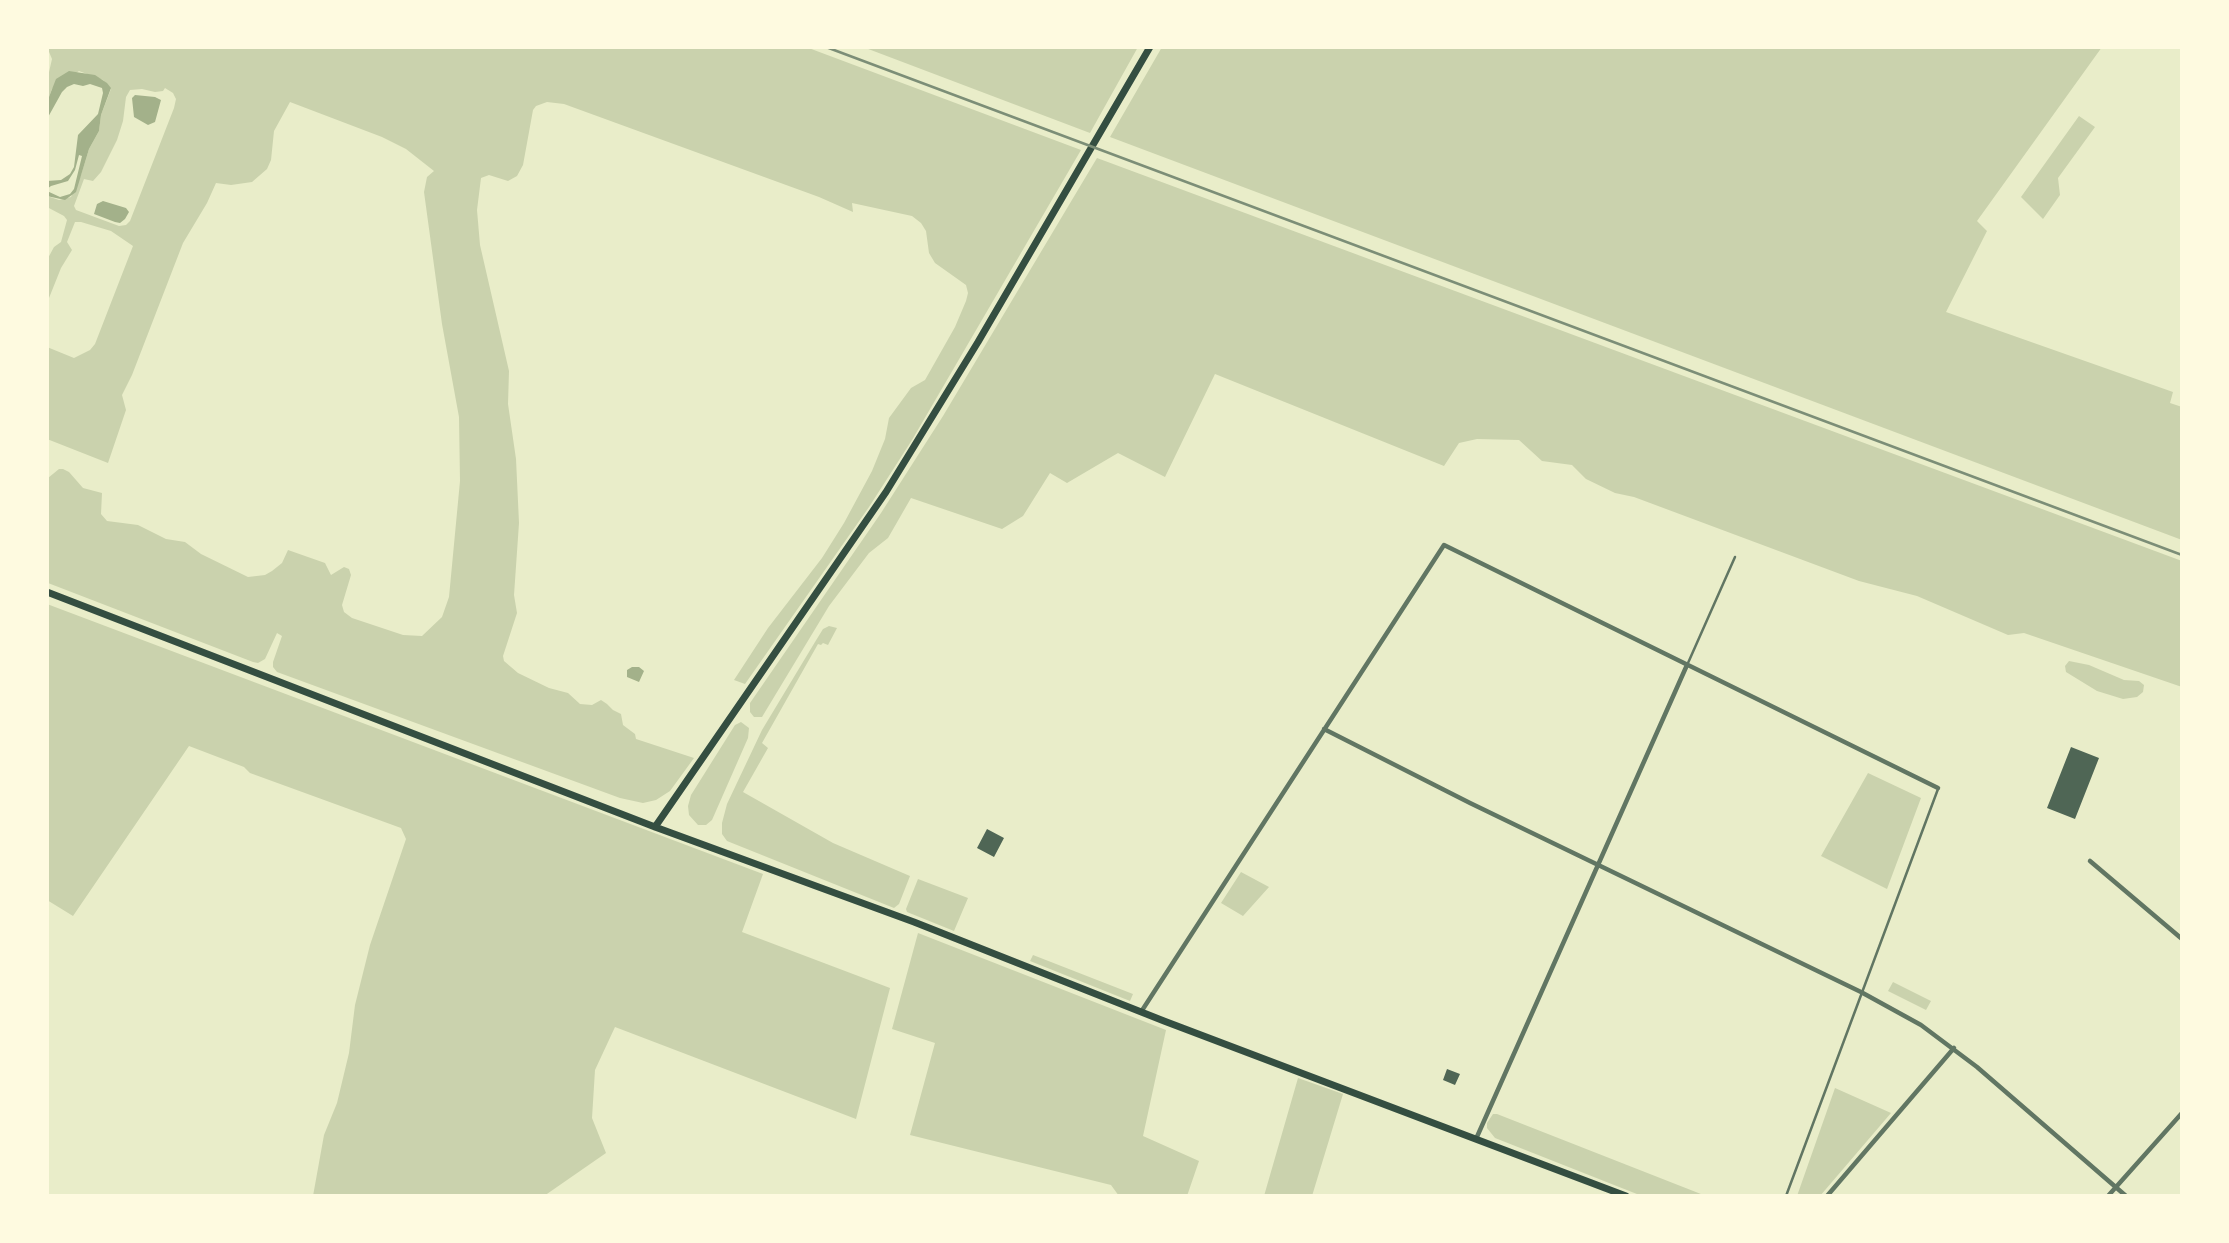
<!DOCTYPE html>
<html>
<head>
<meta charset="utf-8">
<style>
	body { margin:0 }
	#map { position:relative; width:2229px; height:1243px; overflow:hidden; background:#e9edc9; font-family:"DM Sans",sans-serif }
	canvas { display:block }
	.frame { position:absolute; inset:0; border:49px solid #fefae0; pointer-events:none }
</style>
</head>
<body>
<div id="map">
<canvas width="2229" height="1243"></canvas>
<div class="frame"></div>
</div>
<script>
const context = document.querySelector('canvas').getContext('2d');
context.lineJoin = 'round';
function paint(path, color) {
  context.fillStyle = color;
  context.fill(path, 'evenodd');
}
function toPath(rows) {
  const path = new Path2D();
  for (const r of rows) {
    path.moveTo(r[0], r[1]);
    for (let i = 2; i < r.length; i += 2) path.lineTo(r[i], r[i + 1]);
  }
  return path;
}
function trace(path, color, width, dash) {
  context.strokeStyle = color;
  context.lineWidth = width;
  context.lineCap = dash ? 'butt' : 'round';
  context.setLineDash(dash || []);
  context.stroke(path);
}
const green = toPath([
	[47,47,806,47,1081,150,912,440,869,507,745,684,734,680,768,628,822,558,844,523,872,471,885,439,889,418,911,388,925,380,955,327,966,301,968,293,966,285,935,263,929,253,926,231,921,223,912,216,852,203,853,212,819,197,564,104,547,102,536,106,533,110,523,165,517,176,508,181,489,175,481,178,477,210,480,245,509,371,508,404,516,459,519,523,514,595,517,613,503,656,504,661,518,673,549,688,568,693,580,704,592,705,601,700,607,704,613,710,621,714,623,725,635,734,636,739,694,758,670,791,656,800,643,803,620,798,277,672,273,667,273,662,282,636,277,633,265,659,258,663,253,662,48,583,48,478,59,469,63,469,69,472,83,488,102,493,101,514,107,521,138,525,166,539,185,542,201,554,248,577,265,575,272,571,282,563,288,550,325,563,331,575,344,567,349,569,351,575,342,605,344,612,352,618,403,635,422,636,442,617,449,597,460,481,459,417,442,324,424,192,427,177,434,171,406,149,382,137,290,102,274,131,271,160,267,169,252,182,231,185,216,183,207,203,183,243,132,375,122,395,126,410,108,463,47,439,47,347,74,358,90,350,95,344,133,246,111,231,81,222,75,222,67,242,72,250,61,268,47,303,47,260,54,247,61,242,67,220,64,216,47,207,47,196,59,200,71,197,81,175,89,149,99,131,101,115,111,89,103,80,79,71,52,89,47,102,47,81,52,59],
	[165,88,173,93,176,99,174,108,130,221,126,225,119,226,76,210,74,206,84,179,93,181,101,172,117,140,123,121,126,97,130,90,142,89,155,92,163,91],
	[863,47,1138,47,1090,133],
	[1162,47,2102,47,1977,221,1987,231,1946,312,2173,392,2170,403,2182,407,2182,540,1110,137],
	[2079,116,2095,127,2058,178,2060,195,2043,219,2021,197],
	[1097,158,2182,561,2182,687,2024,633,2008,635,1917,596,1859,581,1634,497,1615,493,1586,479,1572,465,1542,461,1519,440,1477,439,1459,443,1444,466,1215,374,1165,477,1118,453,1067,483,1050,473,1023,516,1002,529,911,498,888,538,869,553,829,606,762,717,754,717,750,712,750,703,881,513,943,416],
	[47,604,763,874,742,932,890,988,856,1119,615,1027,595,1070,592,1118,606,1153,544,1196,313,1196,324,1135,337,1103,349,1053,355,1005,370,945,406,839,401,828,250,773,244,767,189,746,73,916,47,900],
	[829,626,837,628,828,645,823,643,821,645,818,644,762,743,768,748,743,792,833,843,910,876,899,904,894,908,727,841,722,834,722,823,727,804,762,730,815,642,823,629],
	[2069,661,2089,665,2124,680,2139,681,2144,685,2143,692,2137,697,2123,699,2097,691,2066,672,2065,666],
	[741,722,749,728,748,738,712,820,706,825,698,825,689,815,688,806,691,795,735,725],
	[1868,773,1921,798,1887,889,1821,856],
	[1241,872,1269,887,1243,916,1221,903],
	[918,879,968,898,954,931,907,912,906,909],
	[918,933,1166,1030,1143,1136,1199,1161,1187,1196,1119,1196,1111,1185,910,1135,935,1043,892,1029],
	[1033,955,1133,994,1130,1001,1030,961],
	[1893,982,1931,1001,1926,1010,1888,991],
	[1298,1078,1343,1094,1312,1196,1264,1196],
	[1835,1088,1891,1113,1820,1196,1797,1196],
	[1493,1114,1497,1114,1706,1196,1642,1196,1495,1138,1487,1128,1487,1123]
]);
const water = toPath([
	[69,71,95,75,107,83,111,88,101,115,99,131,89,149,76,192,65,200,47,196,47,191,60,197,70,194,74,189,82,156,79,155,75,170,68,181,51,186,47,189,47,181,61,180,70,174,74,167,78,135,98,114,103,93,102,88,90,84,83,86,74,84,67,87,62,92,47,119,47,102,56,79],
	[135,95,155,97,161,100,155,122,148,125,134,117,132,98],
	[103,201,126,208,129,212,125,219,120,223,115,222,94,214,97,204],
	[632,667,639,667,644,671,639,682,627,677,627,670]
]);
const building = toPath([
	[2071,747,2099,758,2075,819,2047,808],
	[987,829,1004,838,994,857,977,848],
	[1447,1069,1460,1074,1455,1085,1443,1080]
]);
const service = toPath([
	[1688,663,1735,557],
	[1786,1196,1938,789]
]);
const minor = toPath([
	[1324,729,1470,803,1861,992,1921,1025,1977,1067,2126,1196],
	[2090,861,2182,939],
	[1141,1012,1444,545,1938,788],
	[1476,1139,1687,665],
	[1827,1196,1954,1048],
	[2108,1196,2182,1113]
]);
const secondary = toPath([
	[47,592,655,827,914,922,1164,1021,1626,1196],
	[655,827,886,492,978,342,1150,47]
]);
const rail = toPath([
	[826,47,2182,555]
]);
paint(green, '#cad2ad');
paint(water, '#a3b18a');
paint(building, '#4f6655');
trace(service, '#617663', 2.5);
trace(minor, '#617663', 4.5);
trace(secondary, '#344e41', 7);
trace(rail, '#7c8e77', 2.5);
</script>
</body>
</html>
